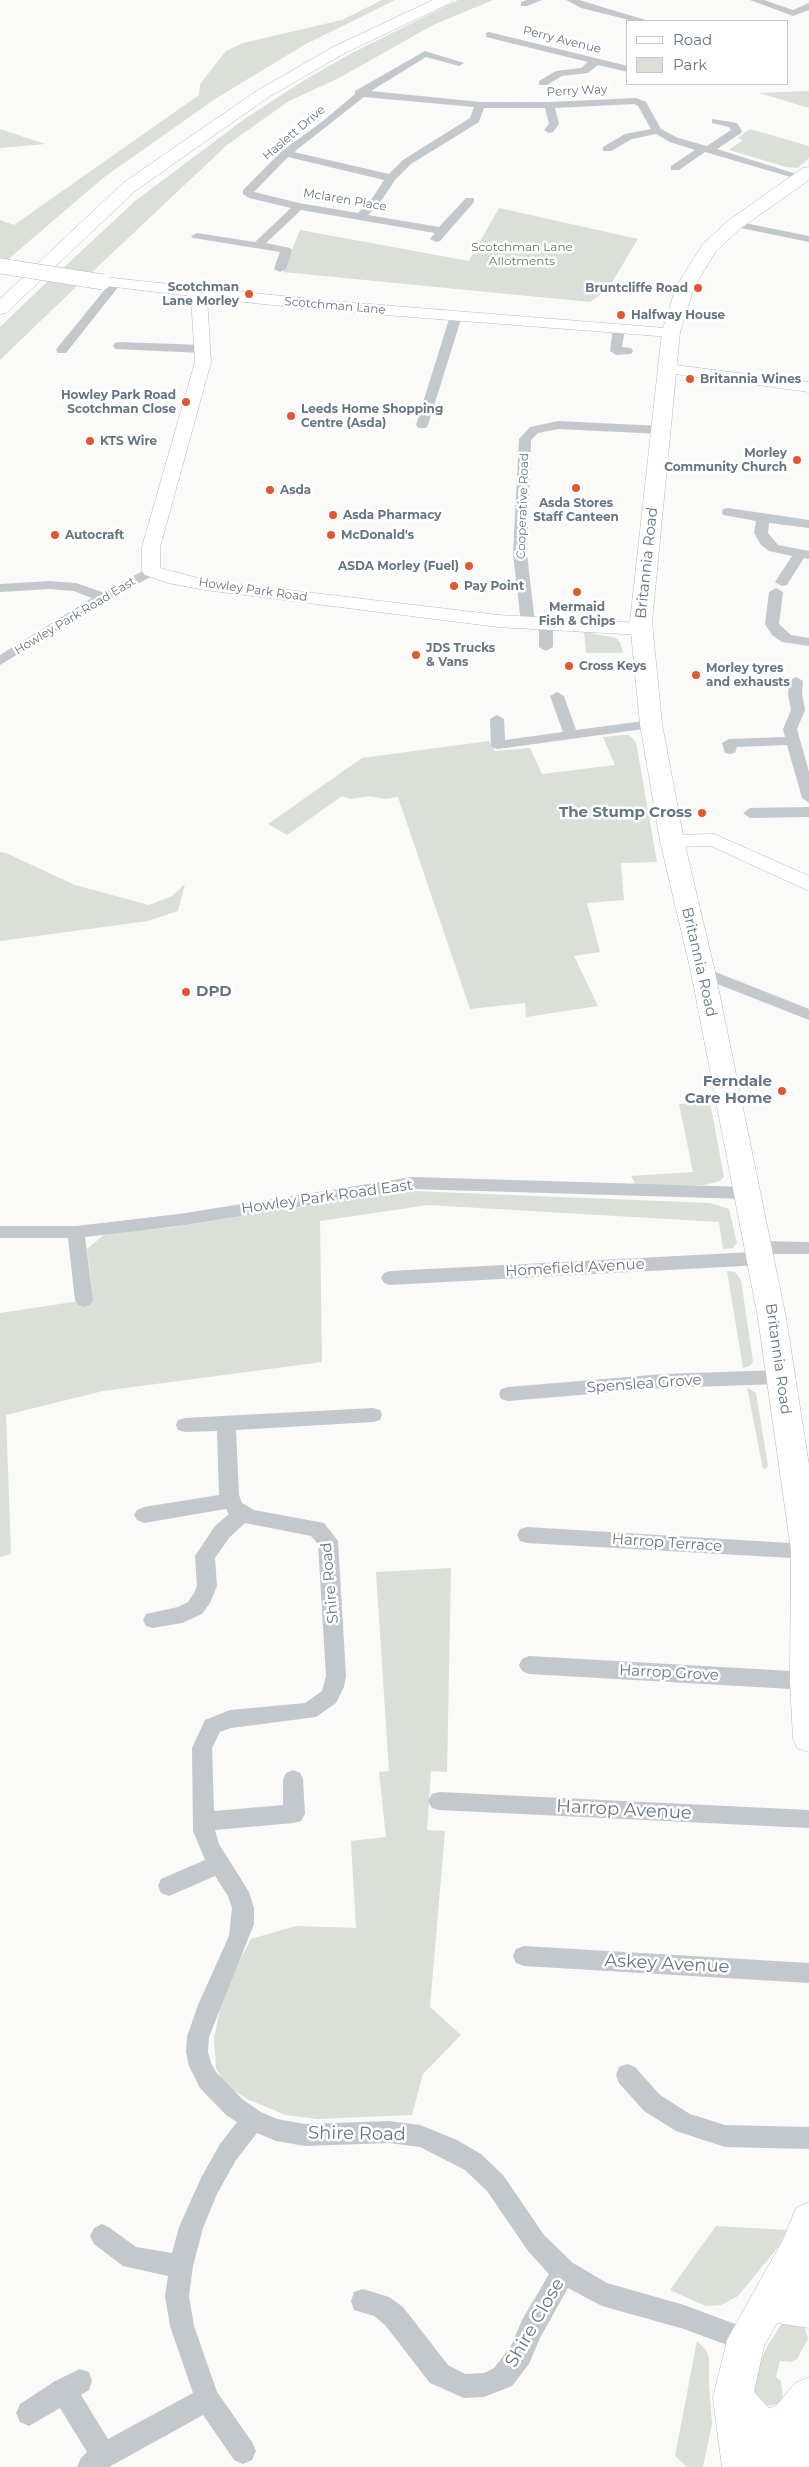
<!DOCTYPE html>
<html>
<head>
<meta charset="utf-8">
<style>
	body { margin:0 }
	#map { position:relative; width:809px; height:2467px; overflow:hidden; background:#fafaf8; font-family:Montserrat,sans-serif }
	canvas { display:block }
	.legend { position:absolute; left:626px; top:20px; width:162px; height:65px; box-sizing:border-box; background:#fff; border:1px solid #c1c8cd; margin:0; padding:6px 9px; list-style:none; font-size:15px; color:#657683 }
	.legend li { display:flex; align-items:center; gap:10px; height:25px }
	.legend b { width:25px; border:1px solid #c1c8cd }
</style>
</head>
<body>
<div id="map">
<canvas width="809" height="2467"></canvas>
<ul class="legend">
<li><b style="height:6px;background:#fff"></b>Road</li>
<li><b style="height:14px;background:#dadfd7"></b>Park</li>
</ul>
</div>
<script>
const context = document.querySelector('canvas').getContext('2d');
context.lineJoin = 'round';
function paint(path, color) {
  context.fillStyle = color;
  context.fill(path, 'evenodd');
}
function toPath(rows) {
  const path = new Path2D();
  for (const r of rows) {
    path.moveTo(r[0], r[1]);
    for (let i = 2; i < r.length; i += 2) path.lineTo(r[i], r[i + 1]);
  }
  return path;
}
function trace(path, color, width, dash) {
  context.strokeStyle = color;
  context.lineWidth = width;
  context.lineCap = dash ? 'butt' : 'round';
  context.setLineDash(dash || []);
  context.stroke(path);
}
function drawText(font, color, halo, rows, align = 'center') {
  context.font = font + ' Montserrat,sans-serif';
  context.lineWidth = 5;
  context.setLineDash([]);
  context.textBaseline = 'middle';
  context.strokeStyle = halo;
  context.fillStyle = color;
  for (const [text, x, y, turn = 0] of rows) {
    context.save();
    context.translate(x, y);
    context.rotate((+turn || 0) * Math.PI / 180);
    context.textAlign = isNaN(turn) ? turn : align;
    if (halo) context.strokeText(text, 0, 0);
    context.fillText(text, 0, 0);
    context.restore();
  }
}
const green = toPath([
	[382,0,395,0,304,45,215,99,103,178,5,262,0,261,0,220,14,225,199,95,200,84,226,51,243,43,342,20],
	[458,0,493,0,433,25,339,78,289,101,227,145,89,275,60,271,135,201,243,120,303,81,350,54],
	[809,91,809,108,759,93],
	[0,129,45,144,0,148],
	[750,129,809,146,809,158,798,168,786,167,729,150,743,140,738,138],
	[499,208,638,239,608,289,590,302,283,272,300,230,469,261],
	[48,281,78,285,0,360,0,327],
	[584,632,616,638,620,642,623,653,586,653],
	[624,735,629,735,636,742,657,862,621,863,624,900,587,903,600,952,574,956,598,1006,526,1017,525,1003,470,1009,398,797,385,799,370,796,350,799,342,796,287,835,268,824,362,758,489,741,495,751,530,748,542,774,615,765,603,737],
	[0,852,6,853,75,885,149,905,172,896,185,884,178,911,148,921,0,941],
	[710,1102,724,1177,720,1181,704,1185,636,1185,631,1176,693,1172,679,1104],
	[413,1191,710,1203,729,1209,737,1243,733,1248,723,1249,719,1222,428,1205,320,1221,322,1362,103,1391,6,1415,11,1554,0,1557,0,1313,93,1299,87,1249,106,1233,167,1228,383,1194],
	[727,1271,735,1272,741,1280,753,1362,750,1366,743,1368],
	[747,1387,756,1393,757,1399,768,1466,765,1469,763,1469],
	[451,1568,447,1772,431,1771,427,1830,445,1831,430,2007,461,2035,423,2074,412,2115,317,2119,286,2115,249,2100,225,2085,216,2068,214,2038,220,2009,235,1969,251,1939,296,1926,356,1928,351,1841,386,1837,379,1772,389,1771,376,1572],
	[716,2226,787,2230,779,2246,738,2296,721,2305,706,2306,670,2290],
	[787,2321,799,2323,805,2328,808,2339,797,2359,791,2362,780,2361,776,2377,781,2381,783,2397,778,2404,766,2406,753,2390,757,2368,768,2345,780,2326],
	[697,2341,706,2350,709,2358,709,2385,712,2424,703,2467,687,2467,675,2456]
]);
const street = toPath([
	[527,0,542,0,527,6,521,6,521,2,527,0],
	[566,0,579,0,649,21,633,21,581,8,566,0],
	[750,0,764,0,793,10,809,3,809,10,793,16,750,0],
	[489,32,628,66,628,72,598,65,588,73,562,76,547,85,539,85,539,81,556,71,581,68,588,62,486,37,486,33,489,32],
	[425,51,464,63,459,66,426,57,371,91,480,102,549,102,636,98,646,102,661,129,678,138,707,146,731,130,729,127,712,123,712,119,737,123,742,131,741,133,717,149,806,177,801,180,705,152,679,170,671,170,671,166,695,150,670,142,656,134,632,139,611,151,603,151,603,147,625,134,651,129,638,106,634,104,555,108,559,124,553,132,549,133,544,130,549,124,545,108,484,108,479,122,411,164,395,180,381,201,368,215,439,227,466,198,474,198,474,202,440,241,436,242,430,239,435,233,301,210,266,243,290,248,292,250,286,269,280,272,274,269,280,252,193,238,191,236,197,233,255,242,291,208,249,198,243,194,243,190,282,151,323,121,355,94,355,91,425,51],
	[364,97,474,107,470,118,403,160,389,174,294,152,364,97],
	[288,157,384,180,373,197,358,213,299,203,254,192,288,157],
	[735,221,809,236,809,242,731,226,729,224,735,221],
	[115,281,119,282,119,286,66,353,58,353,56,350,58,347,111,282,115,281],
	[456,313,462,316,428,425,426,428,418,428,416,425,450,316,456,313],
	[619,325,625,329,622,347,631,348,633,351,631,354,616,355,610,351,613,329,619,325],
	[119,342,203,345,209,349,203,353,115,349,113,346,115,343,119,342],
	[558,421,661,426,667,430,661,434,558,429,538,433,531,440,527,554,535,623,528,627,521,623,513,554,519,439,530,427,558,421],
	[728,508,809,520,809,528,769,523,768,533,778,545,809,551,809,559,804,558,787,585,782,586,775,582,792,556,769,551,761,545,754,533,756,521,723,515,722,512,723,509,728,508],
	[151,567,156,568,158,571,156,574,108,600,0,665,0,655,92,598,74,591,49,589,0,592,0,584,49,581,76,583,102,592,151,567],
	[776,588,783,592,779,624,791,635,809,638,809,646,782,642,772,635,765,624,769,592,776,588],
	[546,620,553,624,553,647,546,651,539,647,539,624,546,620],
	[796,677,803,681,802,694,805,710,797,729,809,772,809,803,802,798,787,745,737,747,735,753,730,754,725,753,722,743,729,739,785,737,783,729,791,710,788,694,789,681,796,677],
	[557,692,564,696,576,730,651,720,658,724,651,728,498,749,493,748,491,745,490,719,497,715,504,719,505,740,563,732,550,696,557,692],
	[809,807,809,817,750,818,743,813,750,808,809,807],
	[703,967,809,1009,809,1020,697,976,695,972,697,968,703,967],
	[412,1177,746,1187,752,1189,755,1193,752,1197,746,1199,412,1189,179,1226,85,1237,93,1300,90,1305,84,1307,78,1305,75,1300,68,1238,0,1238,0,1226,76,1226,179,1214,412,1177],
	[758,1241,809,1242,809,1254,767,1254,770,1258,767,1263,761,1265,390,1285,384,1283,381,1278,384,1273,390,1271,753,1252,749,1247,752,1242,758,1241],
	[780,1370,787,1372,789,1377,787,1382,780,1384,663,1388,508,1401,501,1399,499,1394,501,1389,508,1387,663,1374,780,1370],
	[373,1408,380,1410,382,1415,380,1420,373,1422,236,1430,239,1495,242,1503,254,1510,324,1523,338,1541,346,1676,344,1687,336,1703,316,1717,231,1728,220,1732,212,1748,214,1811,283,1805,283,1779,286,1773,293,1770,300,1773,303,1779,305,1814,301,1821,294,1823,215,1830,219,1844,249,1892,254,1908,254,1924,209,2037,208,2052,211,2063,216,2072,242,2099,261,2112,277,2119,305,2124,389,2121,420,2125,457,2140,481,2154,503,2175,544,2235,573,2263,607,2283,684,2305,746,2328,755,2331,758,2340,755,2349,746,2352,684,2329,602,2306,568,2288,540,2338,529,2364,512,2386,484,2397,464,2398,430,2383,385,2325,374,2316,354,2310,351,2301,354,2292,363,2289,389,2297,403,2307,448,2365,465,2374,484,2373,494,2368,511,2346,522,2320,549,2274,528,2251,487,2191,465,2170,420,2147,389,2143,305,2146,276,2141,257,2133,236,2160,217,2194,203,2228,193,2266,189,2296,194,2326,217,2392,252,2442,256,2451,252,2460,243,2464,234,2460,203,2415,109,2467,77,2467,81,2458,87,2452,60,2408,29,2426,20,2422,16,2413,20,2404,55,2381,80,2369,89,2372,92,2381,89,2390,81,2395,108,2439,193,2393,170,2326,165,2296,168,2276,123,2266,94,2244,90,2236,94,2228,102,2224,110,2228,136,2247,172,2253,179,2227,201,2178,220,2144,237,2122,226,2115,200,2088,189,2066,186,2052,187,2037,198,2005,229,1936,232,1908,228,1896,215,1876,169,1896,161,1893,158,1886,161,1879,205,1860,193,1831,192,1748,205,1720,230,1710,305,1703,322,1691,326,1676,318,1544,311,1536,245,1523,229,1538,215,1558,217,1586,210,1603,202,1614,182,1623,153,1628,146,1626,143,1620,146,1614,178,1607,188,1602,194,1593,197,1586,195,1556,215,1526,229,1514,226,1509,144,1523,137,1520,134,1515,137,1510,144,1507,219,1495,217,1431,185,1432,178,1430,176,1425,178,1420,185,1418,373,1408],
	[527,1527,806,1544,809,1545,809,1559,527,1543,520,1541,517,1535,520,1529,527,1527],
	[529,1656,809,1672,809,1690,529,1674,522,1671,519,1665,522,1659,529,1656],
	[439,1792,809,1810,809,1828,439,1810,432,1808,428,1801,432,1794,439,1792],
	[524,1946,809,1963,809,1983,524,1966,516,1963,513,1956,516,1949,524,1946],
	[627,2064,635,2067,660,2095,690,2114,725,2125,809,2127,809,2149,725,2147,676,2131,644,2111,619,2083,616,2075,619,2067,627,2064]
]);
const secondary = toPath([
	[103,277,320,300,677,329,679,332,671,337,320,310,207,298,211,362,160,547,160,568,205,580,498,615,641,623,648,625,650,629,648,633,641,635,498,627,205,590,168,583,145,575,142,571,142,547,195,362,191,296,98,285,95,282,98,279,103,277],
	[667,364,809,382,809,392,661,372,659,369,661,366,667,364],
	[714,834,809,876,809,891,711,846,672,847,665,846,662,841,665,836,672,835,714,834]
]);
const primary = toPath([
	[809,167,809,180,741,228,716,251,694,287,680,332,652,622,662,724,684,841,715,972,786,1318,809,1465,809,1752,797,1748,793,1738,790,1681,791,1550,758,1318,691,972,660,841,640,724,630,622,662,332,676,287,703,244,729,220,803,168,809,167],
	[809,2202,809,2328,777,2323,764,2346,754,2392,769,2408,776,2406,795,2383,809,2377,809,2467,722,2467,713,2398,727,2340,783,2240,796,2208,809,2202]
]);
const highway = toPath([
	[433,0,453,0,450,3,345,53,267,98,135,191,6,313,0,314,0,299,123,183,255,92,333,47,433,0]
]);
const secondaryBridge = toPath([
	[0,266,103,282]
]);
const markers = [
	[698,288,5,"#e4572e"],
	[249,294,5,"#e4572e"],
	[621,315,5,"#e4572e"],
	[690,379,5,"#e4572e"],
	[186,402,5,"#e4572e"],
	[291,416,5,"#e4572e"],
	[90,441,5,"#e4572e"],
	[797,460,5,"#e4572e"],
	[576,488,5,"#e4572e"],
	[270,490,5,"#e4572e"],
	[333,515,5,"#e4572e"],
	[55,535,5,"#e4572e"],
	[331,535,5,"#e4572e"],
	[469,566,5,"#e4572e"],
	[454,586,5,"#e4572e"],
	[577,592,5,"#e4572e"],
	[416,655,5,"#e4572e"],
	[569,666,5,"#e4572e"],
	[696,675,5,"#e4572e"],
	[702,813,5,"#e4572e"],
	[186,992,5,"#e4572e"],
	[782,1091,5,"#e4572e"]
];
const farStreetnames = [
	["Perry Avenue",562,40,14],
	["Perry Way",577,91,-3],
	["Haslett Drive",294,133,-40],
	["Mclaren Place",345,200,10],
	["Scotchman Lane",335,306,5],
	["Cooperative Road",523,506,-88],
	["Howley Park Road",253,590,8],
	["Howley Park Road East",75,616,-31]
];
const farParknames = [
	["Scotchman Lane",522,247],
	["Allotments",522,261]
];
const farPoinames = [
	["Scotchman",239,287,"right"],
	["Lane Morley",239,301,"right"],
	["Bruntcliffe Road",688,288,"right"],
	["Halfway House",631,315],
	["Britannia Wines",700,379],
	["Howley Park Road",176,395,"right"],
	["Scotchman Close",176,409,"right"],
	["Leeds Home Shopping",301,409],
	["Centre (Asda)",301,423],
	["KTS Wire",100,441],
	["Morley",787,453,"right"],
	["Community Church",787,467,"right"],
	["Asda",280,490],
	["Asda Stores",576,503,"center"],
	["Staff Canteen",576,517,"center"],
	["Asda Pharmacy",343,515],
	["Autocraft",65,535],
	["McDonald's",341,535],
	["ASDA Morley (Fuel)",459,566,"right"],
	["Pay Point",464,586],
	["Mermaid",577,607,"center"],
	["Fish & Chips",577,621,"center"],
	["JDS Trucks",426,648],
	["& Vans",426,662],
	["Cross Keys",579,666],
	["Morley tyres",706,668],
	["and exhausts",706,682]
];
const streetNames = [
	["Britannia Road",647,563,-84],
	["Britannia Road",699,962,77],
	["Howley Park Road East",327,1197,-8],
	["Homefield Avenue",575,1268,-3],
	["Britannia Road",778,1359,82],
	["Spenslea Grove",644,1384,-4],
	["Harrop Terrace",667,1543,4],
	["Shire Road",330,1583,-95],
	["Harrop Grove",669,1673,3]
];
const poiNames = [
	["The Stump Cross",692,813],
	["DPD",196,992,"left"],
	["Ferndale",772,1082],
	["Care Home",772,1099]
];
const nearStreetnames = [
	["Harrop Avenue",624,1810,3],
	["Askey Avenue",667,1964,3],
	["Shire Road",357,2134,1],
	["Shire Close",535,2323,-60]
];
paint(green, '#dadfd7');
trace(secondary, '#b3babf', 1);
trace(primary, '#b5babe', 1);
trace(highway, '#b4b9bd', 1);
paint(street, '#c3c8cc');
paint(secondary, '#fff');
paint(primary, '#fff');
paint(highway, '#fff');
trace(secondaryBridge, '#b3babf', 16, []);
trace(secondaryBridge, '#fff', 15);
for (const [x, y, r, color] of markers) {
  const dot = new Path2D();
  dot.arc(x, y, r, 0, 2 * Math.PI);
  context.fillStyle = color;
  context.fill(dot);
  trace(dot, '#fff', 2);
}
drawText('12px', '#657683', '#fff', farStreetnames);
drawText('12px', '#687a64', '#fff', farParknames);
drawText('bold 12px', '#657683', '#fff', farPoinames, 'left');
drawText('15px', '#657683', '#fff', streetNames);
drawText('bold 15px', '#657683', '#fff', poiNames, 'right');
drawText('18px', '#657683', '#fff', nearStreetnames);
</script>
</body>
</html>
